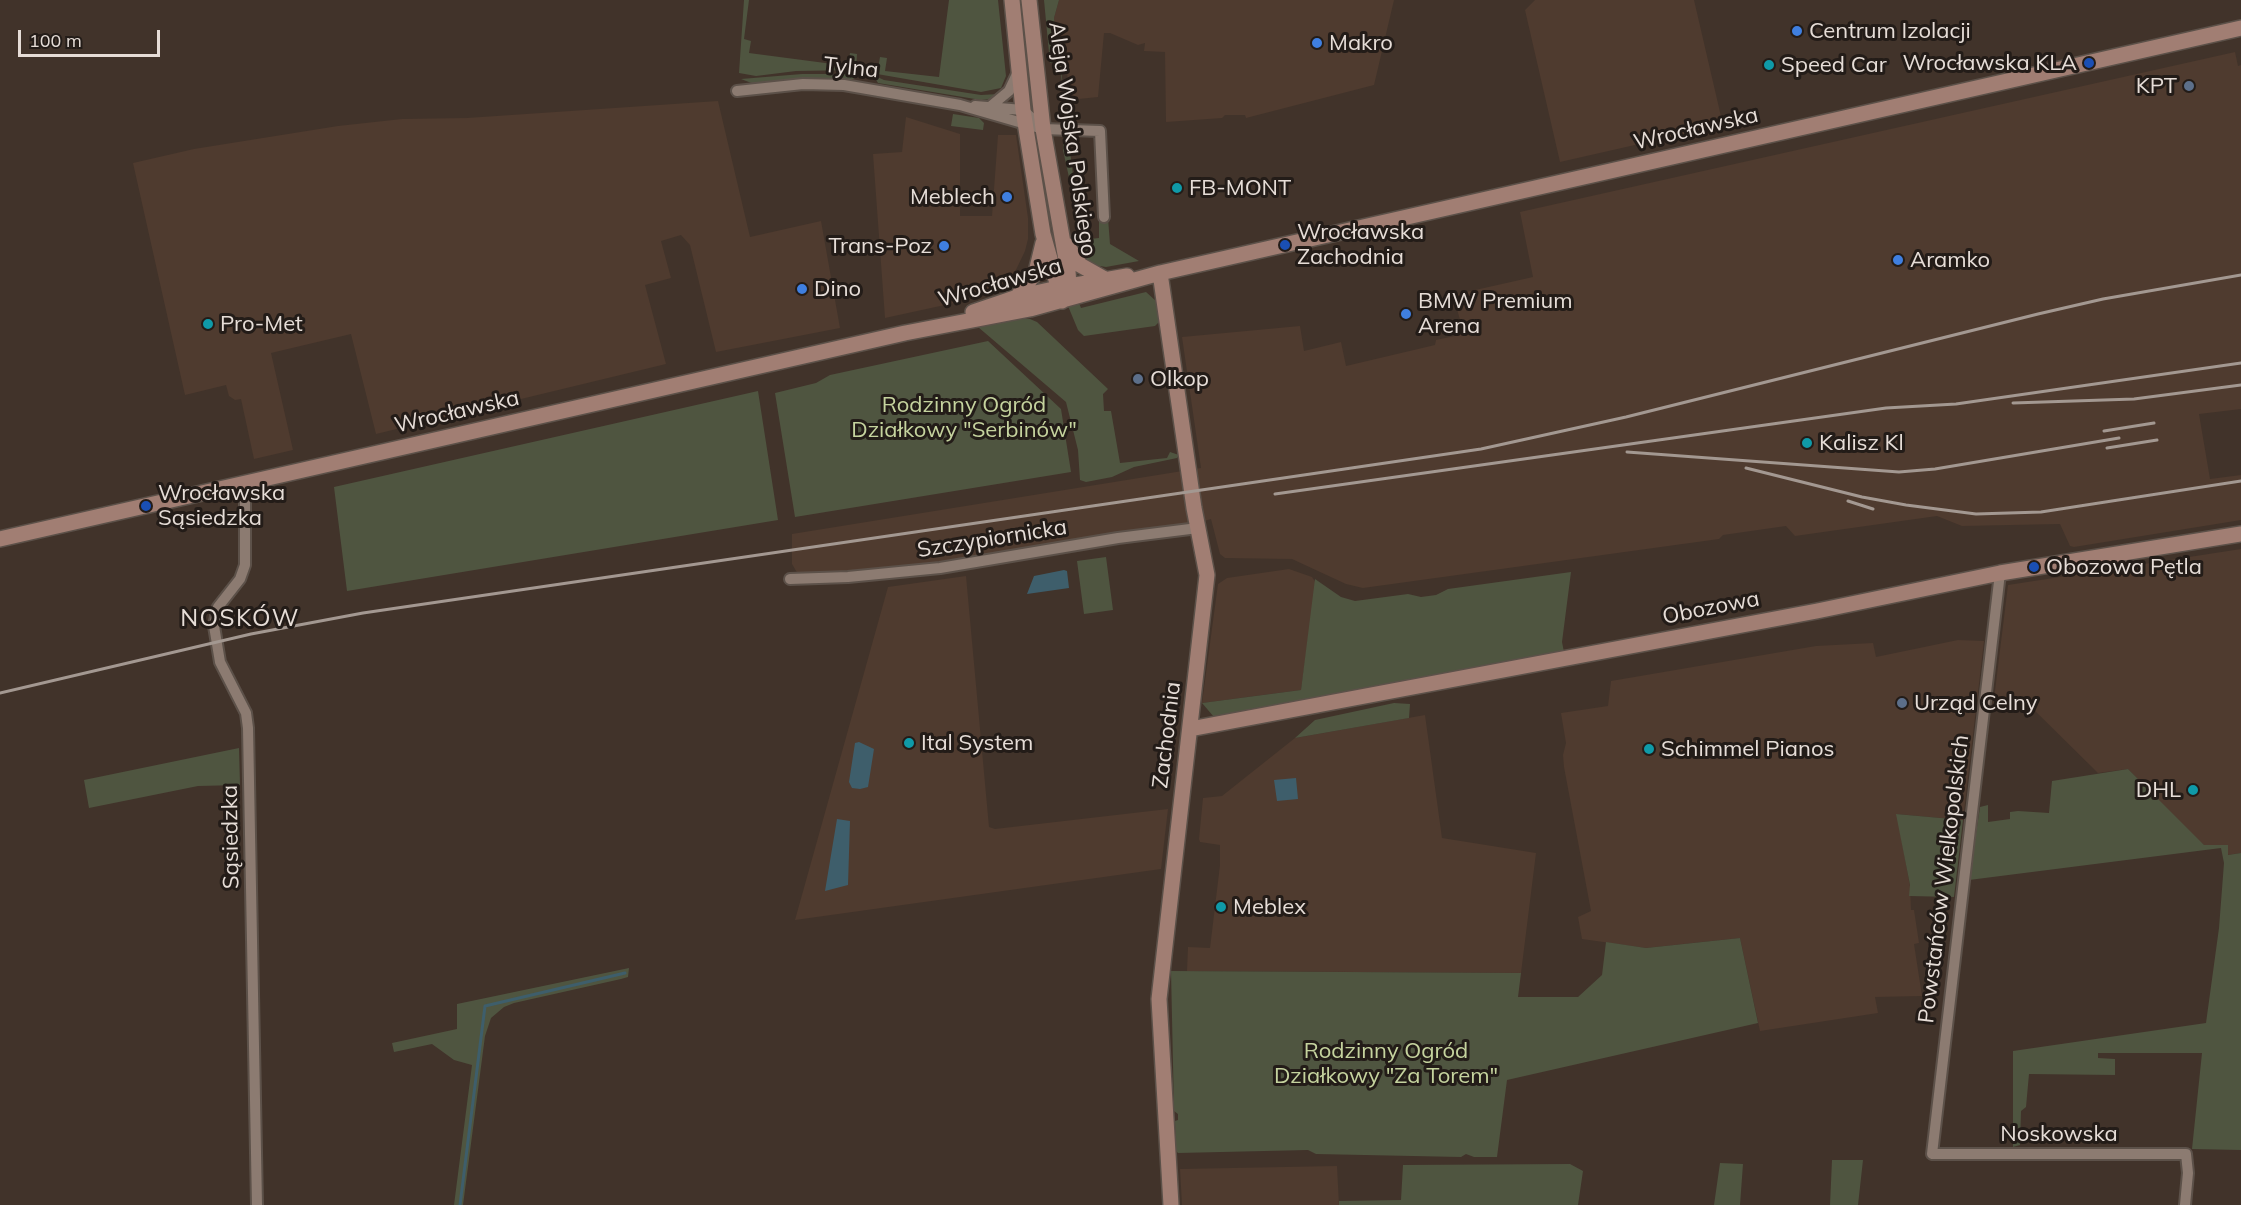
<!DOCTYPE html>
<html>
<head>
<meta charset="utf-8">
<style>
	body { margin:0 }
	#map { position:relative; width:2241px; height:1205px; overflow:hidden; background:#41332a; font-family:Mulish,sans-serif }
	canvas { display:block }
	.scale { position:absolute; left:18px; top:30px; width:142px; height:27px; box-sizing:border-box; border:3px solid #e6ddd7; border-top:0; padding-left:8px; font-size:18px; line-height:21px; white-space:nowrap; color:#e6ddd7; -webkit-text-stroke:4px #231c18; paint-order:stroke }
</style>
</head>
<body>
<div id="map">
<canvas width="2241" height="1205"></canvas>
<div class="scale">100 m</div>
</div>
<script>
const context = document.querySelector('canvas').getContext('2d');
context.lineJoin = 'round';
function paint(path, color) {
  context.fillStyle = color;
  context.fill(path, 'evenodd');
}
function toPath(rows) {
  const path = new Path2D();
  for (const r of rows) {
    path.moveTo(r[0], r[1]);
    for (let i = 2; i < r.length; i += 2) path.lineTo(r[i], r[i + 1]);
  }
  return path;
}
function trace(path, color, width, dash) {
  context.strokeStyle = color;
  context.lineWidth = width;
  context.lineCap = dash ? 'butt' : 'round';
  context.setLineDash(dash || []);
  context.stroke(path);
}
function drawText(font, color, halo, rows, align = 'center') {
  context.font = font + ' Mulish,sans-serif';
  context.lineWidth = 6;
  context.setLineDash([]);
  context.textBaseline = 'middle';
  context.strokeStyle = halo;
  context.fillStyle = color;
  for (const [text, x, y, turn = 0] of rows) {
    context.save();
    context.translate(x, y);
    context.rotate((+turn || 0) * Math.PI / 180);
    context.textAlign = isNaN(turn) ? turn : align;
    if (halo) context.strokeText(text, 0, 0);
    context.fillText(text, 0, 0);
    context.restore();
  }
}
const built = toPath([
	[1059,0,1394,0,1374,85,1246,118,1245,115,1225,115,1222,118,1166,122,1165,52,1144,51,1145,43,1138,45,1110,33,1104,33,1098,97,1069,100,1065,40,1057,41,1054,18],
	[1535,0,1694,0,1723,125,1560,162,1525,10],
	[2235,52,2238,66,2241,65,2241,409,2199,414,2210,479,2241,475,2241,520,2074,547,2070,546,2060,524,1962,526,1937,516,1795,536,1786,526,1723,535,1719,539,1363,588,1346,584,1292,559,1225,558,1220,554,1211,519,1191,525,933,563,799,576,792,564,792,534,1201,468,1182,337,1300,326,1304,351,1341,342,1346,366,1435,345,1436,340,1464,334,1453,295,1533,277,1520,212],
	[718,101,750,237,821,221,840,328,716,352,690,245,681,235,661,241,671,278,645,285,666,364,376,434,351,334,271,353,293,450,254,459,241,399,235,400,229,396,226,385,185,395,133,163,194,149,338,126,402,119,467,118],
	[906,117,960,134,960,216,992,216,998,135,1016,135,1028,218,1028,239,1025,251,1014,274,996,289,954,303,885,318,873,154,902,152],
	[2241,549,2241,853,2227,855,2228,846,2204,845,2195,838,2128,769,2098,773,2029,705,1994,699,2008,585],
	[1289,569,1312,577,1316,583,1301,690,1202,703,1218,584,1227,578],
	[966,576,989,827,995,829,1168,809,1161,869,795,920,888,587],
	[1958,640,1984,641,1963,820,1897,814,1910,886,1911,910,1914,910,1919,943,1914,944,1922,996,1875,997,1878,1013,1760,1031,1740,938,1646,948,1582,939,1578,917,1591,911,1564,767,1563,755,1566,743,1561,713,1608,706,1611,681,1816,646,1873,643,1876,657],
	[1425,715,1442,838,1536,853,1521,973,1187,971,1188,947,1210,948,1220,865,1220,845,1200,842,1199,839,1203,798,1222,796,1295,738],
	[1337,1166,1339,1205,1182,1205,1180,1169]
]);
const green = toPath([
	[744,0,749,0,744,39,751,41,749,53,848,66,850,53,857,54,856,70,796,71,756,76,739,73],
	[949,0,998,0,1006,76,1001,88,981,92,877,74,880,57,887,58,885,71,939,77],
	[1044,0,1059,0,1054,18,1057,41,1064,40,1066,61,1060,62,1068,125,1059,62,1050,63],
	[802,74,859,74,853,79,811,78,754,84,741,79],
	[873,75,884,80,981,95,999,94,992,99,981,100,878,83],
	[953,114,979,118,984,123,983,130,951,126],
	[1066,135,1068,135,1079,223,1063,150,1063,139],
	[1108,218,1110,244,1139,261,1106,267,1094,265,1085,259,1082,240,1099,238,1099,219],
	[1146,292,1156,301,1159,322,1155,326,1084,336,1078,330,1068,306,1079,303,1081,308],
	[1014,318,1030,319,1037,322,1108,389,1103,394,1104,411,1111,411,1120,463,1167,458,1170,452,1179,455,1177,458,1134,467,1112,477,1086,482,1080,480,1078,450,1066,402,978,327],
	[988,341,1061,409,1071,472,795,517,775,393,816,383,830,375],
	[758,391,778,520,347,591,334,487],
	[1106,557,1113,610,1084,614,1077,561],
	[1571,572,1562,642,1564,652,1214,717,1202,703,1301,690,1315,579,1341,597,1355,601,1408,594,1421,597,1436,595,1448,589],
	[1394,703,1410,704,1409,718,1295,738,1315,720],
	[239,748,240,785,198,786,89,808,84,780],
	[2128,769,2204,845,2228,845,2228,855,2241,853,2241,1150,2192,1149,2202,1053,2098,1053,2098,1058,2115,1059,2115,1075,2029,1074,2026,1107,2021,1111,2020,1145,2013,1147,2013,1051,2206,1023,2219,928,2224,863,2221,848,1969,880,1980,807,1988,805,1988,822,2010,819,2010,812,2018,811,2049,813,2052,781],
	[1896,814,1963,820,1954,897,1909,896,1910,885],
	[1740,938,1758,1023,1507,1080,1497,1157,1474,1157,1466,1154,1461,1157,1316,1154,1308,1150,1178,1153,1176,1151,1175,1121,1178,1120,1178,1114,1174,1111,1171,971,1521,973,1518,997,1578,997,1602,975,1606,942,1646,948],
	[629,968,628,977,621,979,514,1003,504,1007,491,1018,485,1036,463,1205,454,1205,472,1065,454,1060,432,1044,394,1052,392,1043,457,1029,457,1004],
	[1832,1160,1863,1160,1858,1205,1830,1205],
	[1720,1163,1743,1164,1740,1205,1714,1205],
	[1570,1164,1583,1171,1578,1205,1339,1205,1339,1201,1401,1200,1403,1165]
]);
const water = toPath([
	[1064,570,1067,571,1069,588,1027,594,1034,576],
	[859,742,874,749,868,787,860,789,852,788,849,782,855,743],
	[1296,778,1298,799,1277,801,1274,780],
	[837,819,850,821,848,885,825,891]
]);
const stream = toPath([
	[460,1205,485,1006,625,973]
]);
const street = toPath([
	[737,91,803,84,844,85,960,105,1043,129,1100,131,1104,217],
	[975,106,1023,110,1042,128],
	[991,106,1009,91,1018,72],
	[245,483,245,565,240,579,218,607,214,626,220,662,246,713,248,728,257,1205],
	[2000,573,1932,1154,2186,1154,2188,1173,2185,1205],
	[790,579,848,577,940,568,1118,538,1198,528]
]);
const secondary = toPath([
	[1012,0,1023,110,1043,234,1062,301],
	[1029,0,1043,129,1068,271,1069,285,1062,301],
	[1067,245,1080,265,1103,278],
	[1160,273,1194,508,1207,575,1159,999,1171,1205],
	[1017,297,1036,272,1043,243],
	[973,312,1017,297,1058,288,1127,276],
	[0,539,905,333,1030,309,1160,273,2241,28],
	[1190,729,1817,611,2000,573,2241,534]
]);
const rail = toPath([
	[2013,403,2134,399,2241,385],
	[2104,431,2154,423],
	[2107,448,2157,440],
	[1627,452,1899,472,1935,469,2119,438],
	[1746,468,1862,497,1906,505,1976,514,2041,512,2241,481],
	[1275,494,1886,408,1956,404,2241,363],
	[1848,501,1873,509],
	[0,693,251,634,363,613,1481,449,1626,417,2038,314,2103,299,2241,275]
]);
const markers = [
	[1797,31,6,"#3f7fe0"],
	[1317,43,6,"#3f7fe0"],
	[2089,63,6,"#1a4fb4"],
	[1769,65,6,"#0f9aa8"],
	[2189,86,6,"#5c6f8a"],
	[1177,188,6,"#0f9aa8"],
	[1007,197,6,"#3f7fe0"],
	[1285,245,6,"#1a4fb4"],
	[944,246,6,"#3f7fe0"],
	[1898,260,6,"#3f7fe0"],
	[802,289,6,"#3f7fe0"],
	[1406,314,6,"#3f7fe0"],
	[208,324,6,"#0f9aa8"],
	[1138,379,6,"#5c6f8a"],
	[1807,443,6,"#0f9aa8"],
	[146,506,6,"#1a4fb4"],
	[2034,567,6,"#1a4fb4"],
	[1902,703,6,"#5c6f8a"],
	[909,743,6,"#0f9aa8"],
	[1649,749,6,"#0f9aa8"],
	[2193,790,6,"#0f9aa8"],
	[1221,907,6,"#0f9aa8"]
];
const poiNames = [
	["Centrum Izolacji",1809,31],
	["Makro",1329,43],
	["Wrocławska KLA",2077,63,"right"],
	["Speed Car",1781,65],
	["KPT",2177,86,"right"],
	["FB-MONT",1189,188],
	["Meblech",995,197,"right"],
	["Wrocławska",1297,232],
	["Zachodnia",1297,257],
	["Trans-Poz",932,246,"right"],
	["Aramko",1910,260],
	["Dino",814,289],
	["BMW Premium",1418,301],
	["Arena",1418,326],
	["Pro-Met",220,324],
	["Olkop",1150,379],
	["Kalisz Kl",1819,443],
	["Wrocławska",158,493],
	["Sąsiedzka",158,518],
	["Obozowa Pętla",2046,567],
	["Urząd Celny",1914,703],
	["Ital System",921,743],
	["Schimmel Pianos",1661,749],
	["DHL",2181,790,"right"],
	["Meblex",1233,907]
];
const streetNames = [
	["Tylna",851,68,6],
	["Wrocławska",1696,129,-13],
	["Aleja Wojska Polskiego",1072,139,82],
	["Wrocławska",1000,283,-16],
	["Wrocławska",457,412,-13],
	["Szczypiornicka",992,539,-9],
	["Obozowa",1711,608,-11],
	["Zachodnia",1167,735,-83],
	["Sąsiedzka",231,837,-91],
	["Powstańców Wielkopolskich",1944,879,-83],
	["Noskowska",2059,1134]
];
const parkNames = [
	["Rodzinny Ogród",964,405],
	["Działkowy \"Serbinów\"",964,430],
	["Rodzinny Ogród",1386,1051],
	["Działkowy \"Za Torem\"",1386,1076]
];
const neighbourhoodNames = [
	["NOSKÓW",240,619]
];
paint(built, '#4f3b2f');
paint(green, '#4f5540');
paint(water, '#3e5e6b');
trace(stream, '#3e5e6b', 3);
trace(street, '#5c5149', 14);
trace(secondary, '#5c5149', 18);
trace(street, '#8c7b71', 10);
trace(secondary, '#a17e73', 15);
trace(rail, '#a39891', 3);
for (const [x, y, r, color] of markers) {
  const dot = new Path2D();
  dot.arc(x, y, r, 0, 2 * Math.PI);
  context.fillStyle = color;
  context.fill(dot);
  trace(dot, '#231c18', 2);
}
drawText('22px', '#e6ddd7', '#231c18', poiNames, 'left');
drawText('22px', '#e6ddd7', '#231c18', streetNames);
drawText('22px', '#c5d39e', '#231c18', parkNames);
context.letterSpacing = '1.5px';
drawText('24px', '#e6ddd7', '#231c18', neighbourhoodNames);
context.letterSpacing = '0px';
</script>
</body>
</html>
